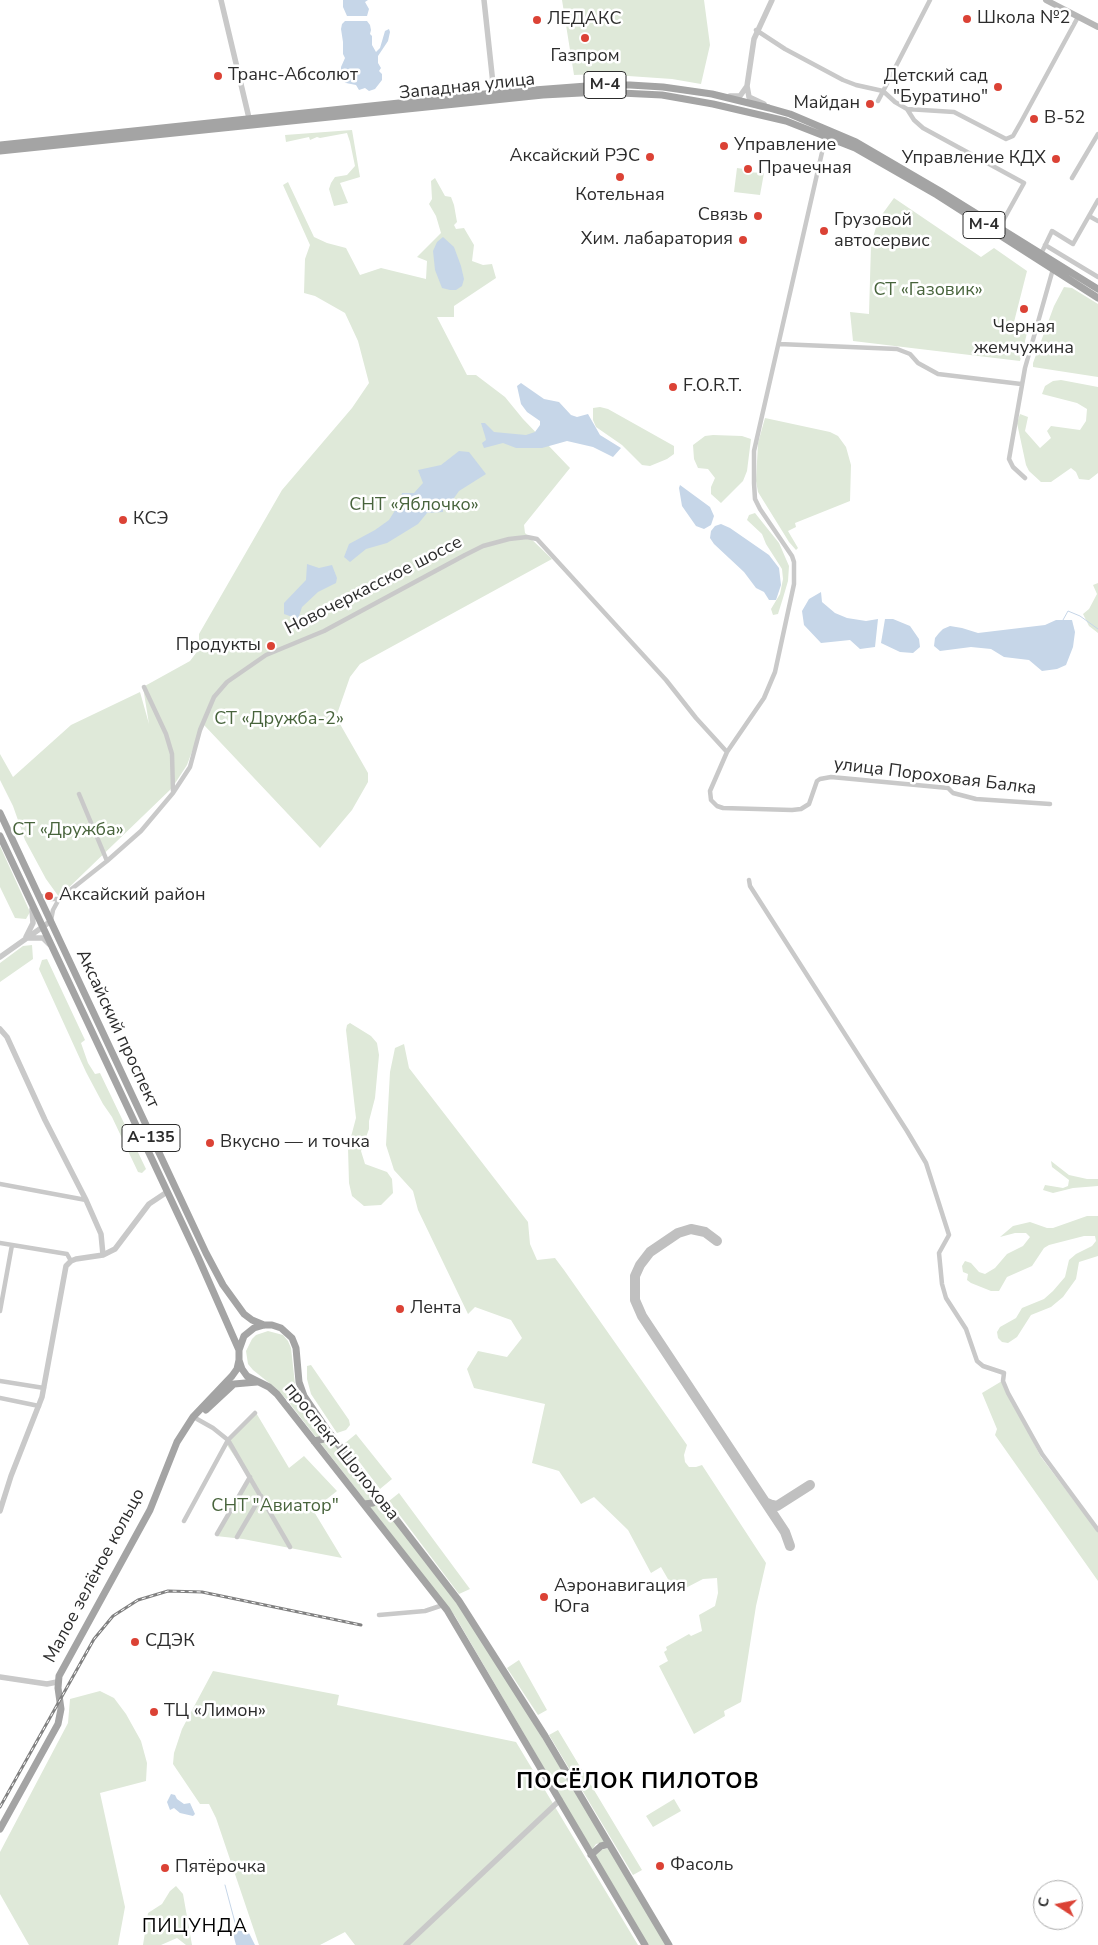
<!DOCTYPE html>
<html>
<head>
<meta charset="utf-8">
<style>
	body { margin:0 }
	#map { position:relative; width:1098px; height:1945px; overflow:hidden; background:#fff; font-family:"Nunito Sans",sans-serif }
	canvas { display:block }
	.north { position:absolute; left:1033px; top:1880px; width:50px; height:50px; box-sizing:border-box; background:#fff; border:1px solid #ababab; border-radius:50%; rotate:281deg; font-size:14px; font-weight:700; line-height:20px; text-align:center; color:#2c2c2c }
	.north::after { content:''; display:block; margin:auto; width:18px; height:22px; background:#db4235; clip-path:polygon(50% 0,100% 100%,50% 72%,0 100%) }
</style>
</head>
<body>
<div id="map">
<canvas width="1098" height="1945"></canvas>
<div class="north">С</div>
</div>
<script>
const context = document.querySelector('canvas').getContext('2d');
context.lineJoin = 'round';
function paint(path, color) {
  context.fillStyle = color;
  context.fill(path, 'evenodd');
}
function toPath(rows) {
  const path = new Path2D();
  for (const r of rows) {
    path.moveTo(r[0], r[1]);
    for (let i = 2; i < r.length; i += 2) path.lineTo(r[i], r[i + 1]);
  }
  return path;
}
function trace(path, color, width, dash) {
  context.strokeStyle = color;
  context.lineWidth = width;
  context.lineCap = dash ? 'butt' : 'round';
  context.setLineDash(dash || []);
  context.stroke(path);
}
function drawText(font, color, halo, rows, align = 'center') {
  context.font = font + ' "Nunito Sans",sans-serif';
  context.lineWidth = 5;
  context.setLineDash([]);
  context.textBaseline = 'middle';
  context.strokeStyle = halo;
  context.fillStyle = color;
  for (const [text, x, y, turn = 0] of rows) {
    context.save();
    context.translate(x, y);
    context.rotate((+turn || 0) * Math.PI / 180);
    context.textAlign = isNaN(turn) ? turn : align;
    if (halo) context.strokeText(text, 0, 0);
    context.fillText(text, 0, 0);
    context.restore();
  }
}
const green = toPath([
	[562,0,704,0,710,45,701,84,672,79,599,74,574,75],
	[352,130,360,177,340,183,348,203,334,206,329,189,331,183,335,177,347,175,355,166,350,142,347,133,320,138,317,137,310,140,309,137,286,142,285,135],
	[737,168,744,169,744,172,764,173,760,195,734,192],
	[435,178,445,196,451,197,454,205,457,222,454,225,456,229,464,228,474,245,472,261,483,265,492,264,496,278,454,306,454,317,437,317,467,375,476,375,505,397,523,419,570,468,524,525,525,533,552,559,360,664,350,677,336,717,368,773,368,782,352,810,320,848,204,725,200,730,187,765,172,788,59,897,46,879,25,840,13,806,0,780,0,754,13,777,71,725,140,692,149,724,143,687,190,661,196,653,199,647,199,634,282,490,352,408,369,383,358,341,345,313,315,296,304,293,305,259,310,245,283,185,288,182,314,237,327,243,346,248,360,275,381,268,426,279,427,261,417,257,441,233,436,216,429,204,432,199,431,181],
	[894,198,981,257,994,248,1027,271,1014,322,1029,325,1020,361,853,341,850,312,869,314,871,245,878,220],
	[1064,287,1072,288,1098,304,1098,377,1033,367,1033,363,1054,306],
	[1061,380,1098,387,1098,473,1089,480,1079,479,1076,472,1071,468,1051,482,1041,482,1029,471,1026,465,1017,423,1020,414,1028,417,1025,431,1040,448,1051,438,1047,431,1051,426,1080,430,1086,421,1087,409,1077,403,1042,394,1045,386,1053,381],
	[600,407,608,409,674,446,674,454,667,459,650,466,642,465,622,445,596,427,593,420,593,408],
	[765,418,830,432,838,436,846,447,851,465,850,501,795,523,796,527,788,531,798,548,796,550,789,542,758,492,756,481,758,443],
	[713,435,742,436,751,439,747,471,743,481,721,503,711,494,711,487,715,478,708,469,698,468,694,459,693,445,705,436],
	[755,513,779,543,789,566,788,581,783,598,778,614,773,615,771,609,780,594,783,579,782,569,766,544,762,534,747,520,749,515],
	[1098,583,1098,633,1089,626,1083,614,1089,609,1097,594,1093,585],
	[0,846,30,912,26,919,15,918,0,887],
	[32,945,33,959,0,982,0,963,23,946],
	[47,959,85,1040,81,1043,88,1063,95,1074,100,1073,146,1169,142,1173,138,1172,112,1117,103,1104,86,1072,39,969,42,960],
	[350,1023,371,1036,377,1043,379,1055,375,1098,369,1121,369,1129,361,1151,365,1164,387,1172,392,1179,393,1193,381,1205,364,1206,352,1196,349,1183,348,1148,356,1118,346,1030,347,1025],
	[404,1044,409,1068,528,1222,530,1244,537,1260,555,1258,564,1270,687,1445,684,1455,685,1462,689,1467,696,1467,702,1465,766,1563,756,1606,741,1702,724,1711,725,1716,694,1734,659,1666,668,1661,664,1652,667,1650,666,1647,689,1634,691,1636,702,1631,699,1615,715,1606,718,1593,717,1578,703,1579,676,1593,661,1567,651,1573,628,1530,594,1497,581,1504,559,1471,532,1463,545,1404,474,1388,467,1369,478,1351,507,1357,522,1338,511,1320,475,1307,468,1314,418,1210,413,1191,394,1170,386,1145,390,1072,395,1048],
	[1051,1161,1069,1175,1087,1179,1098,1179,1098,1186,1073,1188,1053,1193,1043,1190,1045,1185,1063,1188,1068,1186,1069,1180,1052,1167],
	[1087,1216,1098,1216,1098,1256,1079,1262,1076,1279,1063,1297,1051,1307,1031,1315,1017,1337,1008,1343,1002,1342,998,1338,997,1332,1000,1327,1016,1318,1022,1308,1044,1299,1053,1291,1065,1277,1069,1260,1076,1254,1092,1246,1096,1241,1095,1236,1084,1236,1049,1245,1044,1248,1032,1266,1007,1277,999,1291,991,1291,971,1283,967,1280,968,1274,963,1272,962,1266,965,1261,971,1263,979,1272,985,1274,995,1268,1007,1254,1023,1246,1030,1237,1026,1233,1015,1233,1000,1237,1013,1226,1030,1222,1047,1228,1053,1228],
	[268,1331,283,1335,288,1341,291,1348,295,1384,307,1408,462,1610,509,1683,605,1842,596,1844,592,1850,455,1616,287,1400,278,1390,253,1370,248,1364,246,1351,252,1339,256,1335],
	[311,1365,349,1420,350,1425,346,1430,337,1433,311,1394,307,1379,307,1366],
	[1002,1381,1041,1457,1098,1532,1098,1581,995,1435,997,1429,982,1393],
	[255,1411,289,1468,304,1456,337,1491,313,1510,342,1558,243,1539,216,1536,249,1478,225,1442],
	[356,1434,392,1479,380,1489,345,1443],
	[399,1493,470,1589,459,1594,389,1501],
	[519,1660,547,1710,538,1715,507,1668],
	[213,1671,339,1695,337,1705,516,1742,638,1945,355,1945,345,1932,320,1945,259,1945,216,1818,209,1804,200,1804,173,1764,174,1753,182,1729],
	[100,1691,114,1698,126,1714,141,1741,147,1763,146,1781,100,1793,125,1907,118,1945,29,1945,0,1894,0,1852,68,1723,70,1699],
	[558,1730,642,1870,633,1875,549,1735],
	[674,1799,681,1811,653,1827,646,1816],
	[609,1848,667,1945,647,1945,595,1856,601,1850],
	[176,1886,183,1894,192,1945,186,1945,177,1938,161,1945,143,1945,148,1913,162,1904,170,1891]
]);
const water = toPath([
	[343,0,368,0,365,2,369,9,367,16,347,16,343,7],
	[345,21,367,21,370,25,371,30,370,34,372,36,372,45,376,52,380,48,385,31,389,29,390,32,388,41,378,56,378,63,381,68,379,71,382,74,382,80,375,89,369,91,365,88,359,90,356,85,346,83,341,80,341,67,345,58,343,54,343,42,341,29,342,24],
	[443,237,454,247,461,266,464,279,462,286,456,290,450,290,442,288,435,270,433,251,437,242],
	[521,383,544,399,559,402,571,415,577,417,588,414,600,435,621,448,613,457,593,447,567,441,542,448,516,448,503,443,484,448,482,443,486,440,485,436,481,423,485,423,494,432,526,435,535,432,540,425,540,421,527,412,521,404,517,386],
	[459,451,469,452,486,474,459,491,449,505,443,505,443,512,427,513,418,524,387,543,366,549,350,562,344,557,349,544,375,530,389,520,399,504,402,493,414,493,423,483,418,470,441,465],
	[680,485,710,507,714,516,711,525,704,529,696,526,682,506,679,488],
	[721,524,730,528,769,555,779,568,781,585,776,600,769,600,764,592,756,588,744,572,714,544,710,538,711,531,715,526],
	[307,564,319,568,332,565,337,578,336,583,318,592,302,607,298,619,284,614,284,603,306,580],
	[821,592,822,602,835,613,847,618,866,621,878,619,875,647,860,649,850,640,821,643,804,625,802,611,809,599],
	[885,619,893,619,910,626,919,639,920,647,913,653,900,652,881,643],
	[1056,620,1072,620,1075,632,1073,647,1066,665,1057,669,1042,671,1029,660,1004,657,991,649,971,647,940,651,934,646,935,638,939,633,943,629,950,626,962,628,978,633,1045,625],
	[171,1794,175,1795,177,1799,184,1804,190,1803,195,1814,193,1816,180,1813,174,1808,170,1810,167,1802],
	[232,1930,248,1931,255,1945,236,1945]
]);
const stream = toPath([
	[1063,620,1068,611,1080,616,1098,629],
	[225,1885,237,1930]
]);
const taxiway = toPath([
	[717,1241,705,1232,691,1229,678,1233,650,1252,640,1265,635,1276,635,1300,642,1316,785,1532,790,1546],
	[765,1502,772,1505,777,1506,810,1485]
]);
const minor = toPath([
	[756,30,785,49,843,80,856,85,883,91,895,102,907,109,954,112,1006,139,1013,136,1021,122,1078,17],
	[878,101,930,0],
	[907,109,914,120,923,128,1024,183,999,228],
	[834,139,827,142,823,148,754,451,754,483,755,499,760,509,792,556,794,562,794,584,775,672,764,698,727,752,710,791,711,800,717,806,723,808,792,810,801,809,809,804,817,781,820,779,831,777,948,788,953,793,976,799,1050,804],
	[1072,178,1098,134],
	[1089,216,1098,221],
	[1045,245,1098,277],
	[1041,254,1052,231,1073,244,1098,200],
	[779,344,897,349,910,354,918,363,938,374,1021,384],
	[1025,478,1013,467,1009,459,1025,368,1053,269],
	[144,687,166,734,172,754,173,791],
	[79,794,107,861],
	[749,880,750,886,907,1131,926,1163,949,1235,939,1253,942,1284,946,1298,966,1329,977,1361,983,1366,1004,1373,1003,1381,1008,1393,1042,1454,1098,1530],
	[39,895,49,899,59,899],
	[51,920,53,910,59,899,107,861,141,831,173,793,190,767,200,730,214,697,227,682,266,655,324,631,465,555,483,546,509,539,527,537,537,539,666,680,696,718,727,752],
	[0,1184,86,1200],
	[0,1243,67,1254,71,1261],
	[0,1311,12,1245],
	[0,1381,44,1388],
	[0,1398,39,1406],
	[197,1419,213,1428,228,1440,290,1547],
	[184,1521,228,1440,255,1413],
	[217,1534,250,1477],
	[237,1537,261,1496],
	[379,1615,425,1611,443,1605]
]);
const tertiary = toPath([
	[221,0,249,118],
	[484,0,494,93],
	[747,86,749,97,764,104],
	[730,96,740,96,747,86,754,39,772,0],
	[26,937,33,923,32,909],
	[29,938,43,938,49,944],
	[0,957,51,921],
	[0,1029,7,1037,45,1120,86,1200,101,1234,103,1255],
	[0,1511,11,1476,42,1397,66,1266,71,1261,76,1259,103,1255,115,1249,149,1204,167,1192],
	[0,1677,47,1684,57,1682],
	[406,1945,560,1800]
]);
const secondary = toPath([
	[1046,0,1098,27]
]);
const primary = toPath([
	[0,145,494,93,600,85,630,85,663,87,712,94,769,108,790,114,856,142,940,191,1098,289],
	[0,151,543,95,600,92,662,95,713,104,786,121,855,148,937,195,1098,298],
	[0,813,206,1253,223,1285,244,1314,252,1320,264,1325],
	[0,836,198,1257,239,1350],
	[206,1410,234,1384,257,1382],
	[314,1441,324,1439,328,1431],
	[364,1504,373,1503,378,1495],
	[0,1829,58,1724,61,1709,58,1688,59,1676,150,1510,177,1442,193,1417,232,1376,237,1369,239,1360],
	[591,1855,601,1846,609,1844],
	[645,1945,447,1610,277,1394,269,1387,247,1376,242,1369,239,1360,239,1350,244,1336,254,1328,264,1325,272,1325,281,1328,292,1338,296,1348,299,1382,304,1396,328,1431,459,1601,545,1736,669,1945]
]);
const rail = toPath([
	[0,1807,94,1639,113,1616,138,1600,168,1591,202,1592,361,1625]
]);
const markers = [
	[967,19,5,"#db4235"],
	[537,20,5,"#db4235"],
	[585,38,5,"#db4235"],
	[218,76,5,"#db4235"],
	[998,87,5,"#db4235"],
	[870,104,5,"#db4235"],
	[1034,119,5,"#db4235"],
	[724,146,5,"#db4235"],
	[650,157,5,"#db4235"],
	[1056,159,5,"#db4235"],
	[748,169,5,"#db4235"],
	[620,177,5,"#db4235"],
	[758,216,5,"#db4235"],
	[824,231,5,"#db4235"],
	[743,240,5,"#db4235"],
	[1024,309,5,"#db4235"],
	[673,387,5,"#db4235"],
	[123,520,5,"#db4235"],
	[271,646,5,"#db4235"],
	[49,896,5,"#db4235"],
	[210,1143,5,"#db4235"],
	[400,1309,5,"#db4235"],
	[544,1597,5,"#db4235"],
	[135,1642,5,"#db4235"],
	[154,1712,5,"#db4235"],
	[660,1866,5,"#db4235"],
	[165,1868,5,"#db4235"]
];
const shields = [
	[605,85,42],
	[984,225,42],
	[151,1138,58]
];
const shieldNames = [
	["М-4",605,85],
	["М-4",984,225],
	["А-135",151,1138]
];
const poiNames = [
	["Школа №2",977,19],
	["ЛЕДАКС",547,20],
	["Газпром",585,57,"center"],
	["Транс-Абсолют",228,76],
	["Детский сад",988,77,"right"],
	["\"Буратино\"",988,98,"right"],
	["Майдан",860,104,"right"],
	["В-52",1044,119],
	["Управление",734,146],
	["Аксайский РЭС",640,157,"right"],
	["Управление КДХ",1046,159,"right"],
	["Прачечная",758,169],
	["Котельная",620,196,"center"],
	["Связь",748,216,"right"],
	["Грузовой",834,221],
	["автосервис",834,242],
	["Хим. лабаратория",733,240,"right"],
	["Черная",1024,328,"center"],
	["жемчужина",1024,349,"center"],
	["F.O.R.T.",683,387],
	["КСЭ",133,520],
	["Продукты",261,646,"right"],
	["Аксайский район",59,896],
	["Вкусно — и точка",220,1143],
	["Лента",410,1309],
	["Аэронавигация",554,1587],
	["Юга",554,1608],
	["СДЭК",145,1642],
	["ТЦ «Лимон»",164,1712],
	["Фасоль",670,1866],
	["Пятёрочка",175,1868]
];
const streetNames = [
	["Западная улица",467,87,-6],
	["Новочеркасское шоссе",374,586,-27],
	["улица Пороховая Балка",935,777,7],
	["Аксайский проспект",117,1029,65],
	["проспект Шолохова",341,1452,51],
	["Малое зелёное кольцо",95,1576,-62]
];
const parkNames = [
	["СТ «Газовик»",928,291],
	["СНТ «Яблочко»",414,506],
	["СТ «Дружба-2»",279,720],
	["СТ «Дружба»",68,831],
	["СНТ \"Авиатор\"",275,1507]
];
const neighbourhoodNames = [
	["ПИЦУНДА",195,1927]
];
const districtNames = [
	["ПОСЁЛОК ПИЛОТОВ",638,1783]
];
paint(green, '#dfe9d9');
paint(water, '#c6d6e8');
trace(stream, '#c6d6e8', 1);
trace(taxiway, '#c0c0c0', 10);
trace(minor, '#c9c9c9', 4.5);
trace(tertiary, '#c9c9c9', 5.5);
trace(secondary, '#b6b6b6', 6);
trace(primary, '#a4a4a4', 7);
trace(rail, '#818181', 3);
trace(rail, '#fff', 1, [4]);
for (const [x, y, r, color] of markers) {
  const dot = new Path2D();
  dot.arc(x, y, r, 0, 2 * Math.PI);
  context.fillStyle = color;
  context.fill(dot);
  trace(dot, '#fff', 2);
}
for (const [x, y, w] of shields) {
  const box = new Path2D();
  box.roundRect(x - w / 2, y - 13.5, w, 27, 4);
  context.fillStyle = '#fff';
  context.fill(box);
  trace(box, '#2c2c2c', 1);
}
drawText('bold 16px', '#2c2c2c', null, shieldNames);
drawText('18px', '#2c2c2c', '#fff', poiNames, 'left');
drawText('18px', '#2c2c2c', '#fff', streetNames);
drawText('18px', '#48643c', '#fff', parkNames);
context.letterSpacing = '1px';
drawText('19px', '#000', '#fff', neighbourhoodNames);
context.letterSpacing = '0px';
context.letterSpacing = '1px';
drawText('bold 22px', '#000', '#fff', districtNames);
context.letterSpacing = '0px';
</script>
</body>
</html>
